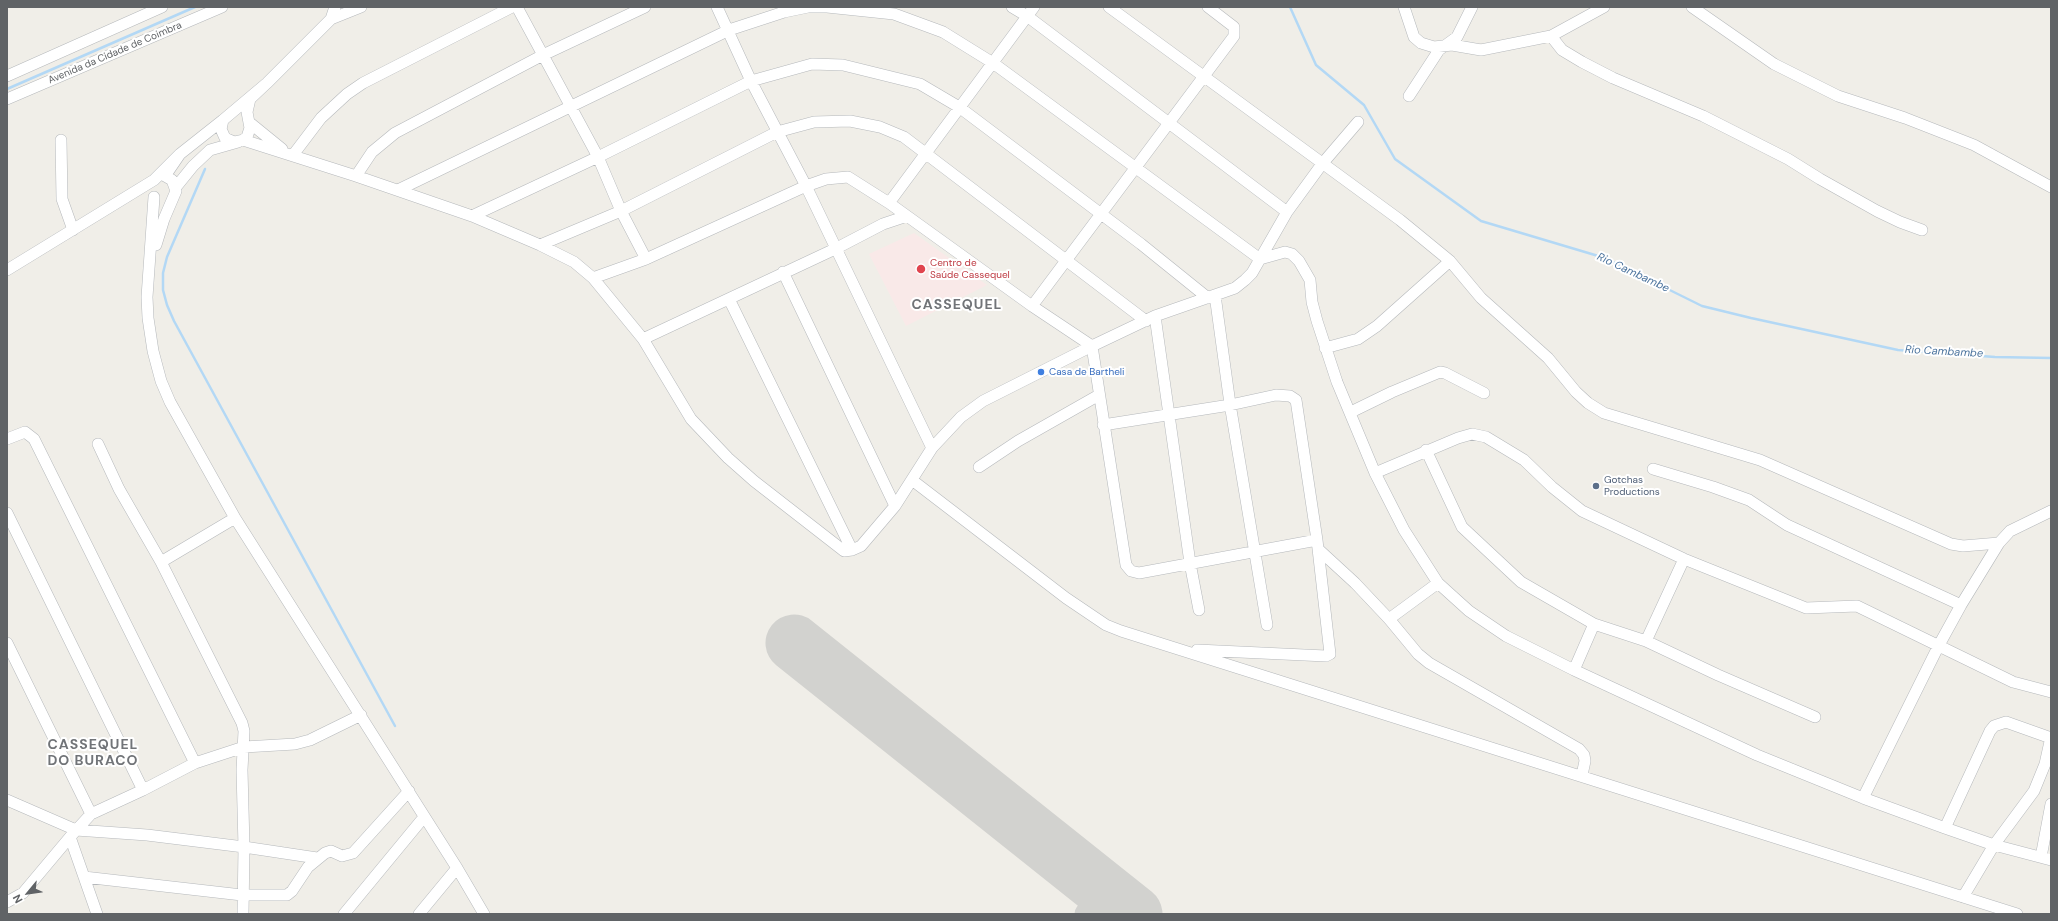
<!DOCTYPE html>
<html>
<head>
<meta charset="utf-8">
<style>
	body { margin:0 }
	#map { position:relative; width:2058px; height:921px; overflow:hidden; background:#f0eee8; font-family:"DM Sans",sans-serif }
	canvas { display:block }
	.frame { position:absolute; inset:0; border:8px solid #606366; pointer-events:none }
	.north { position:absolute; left:8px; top:873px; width:40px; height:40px; -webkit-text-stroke:3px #fff; paint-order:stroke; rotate:241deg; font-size:11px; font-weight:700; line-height:16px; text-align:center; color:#606366 }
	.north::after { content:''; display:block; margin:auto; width:14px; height:18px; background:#606366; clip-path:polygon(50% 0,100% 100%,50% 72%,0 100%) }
</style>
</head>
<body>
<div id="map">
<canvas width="2058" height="921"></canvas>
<div class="frame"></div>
<div class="north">N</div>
</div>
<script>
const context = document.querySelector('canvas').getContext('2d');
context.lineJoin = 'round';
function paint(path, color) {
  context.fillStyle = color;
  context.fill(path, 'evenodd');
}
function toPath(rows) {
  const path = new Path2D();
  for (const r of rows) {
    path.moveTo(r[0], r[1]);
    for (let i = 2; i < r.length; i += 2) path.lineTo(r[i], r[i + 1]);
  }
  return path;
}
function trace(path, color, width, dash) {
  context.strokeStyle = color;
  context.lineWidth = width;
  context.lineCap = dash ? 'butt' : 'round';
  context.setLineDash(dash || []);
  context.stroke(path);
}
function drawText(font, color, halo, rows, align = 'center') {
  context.font = font + ' "DM Sans",sans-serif';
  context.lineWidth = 4;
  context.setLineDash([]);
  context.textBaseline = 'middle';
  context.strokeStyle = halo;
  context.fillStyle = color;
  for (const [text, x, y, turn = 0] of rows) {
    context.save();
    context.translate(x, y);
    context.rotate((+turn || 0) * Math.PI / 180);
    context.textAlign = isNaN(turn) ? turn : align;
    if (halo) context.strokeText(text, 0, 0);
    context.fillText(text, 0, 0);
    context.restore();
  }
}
const medical = toPath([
	[914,233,987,285,906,326,869,254]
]);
const stream = toPath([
	[1290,7,1316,65,1364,105,1395,159,1481,221,1605,258,1702,306,1751,318,1898,350,1995,357,2051,358],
	[7,89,195,7],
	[205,169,167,257,163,273,163,290,167,305,174,321,395,726]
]);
const taxiway = toPath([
	[1086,914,1104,890]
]);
const runway = toPath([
	[794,643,1134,914]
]);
const minor = toPath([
	[517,7,598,157,621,211,646,259],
	[717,7,751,81,806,186,932,448],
	[1012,7,1027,16,1287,212],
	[1109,7,1400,220,1450,261,1481,298,1548,358,1576,392,1588,403,1604,413,1760,460,1951,544,1963,546,1999,543],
	[1404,7,1414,37,1421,43,1434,47,1452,45,1481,50,1551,36,1604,7],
	[1692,7,1774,64,1838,96,1905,118,1974,145,2051,187],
	[331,19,335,7],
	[1551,36,1562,50,1582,62,1613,78,1703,116,1788,159,1820,179,1877,211,1900,222,1922,230],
	[7,76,162,7],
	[267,83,223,120,221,129,225,138,234,142,243,140,247,137,250,128,247,112,250,99,267,83,331,19,361,7],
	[1409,96,1439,50,1457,37,1472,7],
	[7,99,222,7],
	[250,123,282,149],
	[61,140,62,199,73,230],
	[243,140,356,176,472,216,540,245,574,262,593,278,643,339,691,419,728,458,754,481,844,551,852,550,861,546,895,506,932,448,961,417,983,401,1092,346,1155,316,1235,288,1245,280,1252,273,1287,212,1322,164,1358,122],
	[180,154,223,120],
	[293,155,321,118,347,94,363,83,512,7],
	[356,176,372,152,395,133,543,55,645,7],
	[176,187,193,166,210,150,238,142],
	[398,190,729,30,784,12,808,7,827,7,894,14,943,32,993,63,1260,259,1285,252,1292,254,1299,261,1310,280,1312,302,1317,321,1337,382,1375,473,1404,530,1438,583,1469,611,1506,636,1574,670,1757,755,1863,798,1945,828,1994,845,2051,860],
	[154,197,147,297,148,318,153,351,161,381,170,402,235,518,457,868,484,914],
	[889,203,1034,7],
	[472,216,598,157,751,81,812,64,843,65,920,84,959,107,1141,244,1208,298],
	[540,245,621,211,777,132,814,122,850,121,880,127,904,137,1146,321],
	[7,270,154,180,180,154,165,176,172,180,176,191,164,219,156,245],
	[783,272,895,506],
	[593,278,646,259,806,186,826,179,848,177,889,203,1032,306,1092,346,1126,565,1131,571,1139,573,1317,540],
	[1215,295,1230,404,1267,625],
	[729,299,852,550],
	[1032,306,1234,36,1234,27,1208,7],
	[1155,316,1190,563,1199,610],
	[643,339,835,249,883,224,907,216],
	[1325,348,1358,339,1377,326,1450,261],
	[1351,412,1392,392,1440,372,1445,373,1484,393],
	[1103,425,1230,405,1276,395,1290,396,1296,400,1317,540,1330,654,1326,656,1197,650],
	[7,439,25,432,34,439,195,763,244,747,295,744,310,740,361,715],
	[98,444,119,489,161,562,242,723,244,731,242,770,244,847,243,914],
	[1426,450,1462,527,1521,582,1594,624,1646,641,1718,675,1815,717],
	[979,467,1018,441,1099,395],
	[1653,469,1713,487,1749,500,1787,525,1961,605],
	[1375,473,1458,438,1472,434,1486,437,1524,460,1552,487,1582,511,1684,559,1806,608,1857,606,2013,682,2051,692],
	[912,480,1066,598,1106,625,1121,631,2017,914],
	[7,513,143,790,195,763],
	[1318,549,1355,583,1389,619,1418,654,1429,663,1579,749,1584,755,1585,761,1582,775],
	[161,562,235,518],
	[1389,619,1438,583],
	[1646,641,1684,559],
	[7,643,91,814,143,790],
	[1574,670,1594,624],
	[1863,798,1939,645,1961,605,1999,543,2010,531,2051,511],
	[7,800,76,830,147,835,244,847,317,858],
	[91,814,70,837,97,914],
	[1945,828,1990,731,1994,726,2006,722,2051,738],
	[2041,857,2051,804],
	[84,877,242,895,287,895,292,891,308,867,325,853,331,851,342,856,353,853,409,791],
	[1963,897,1994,845,2034,791,2045,764,2051,737],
	[7,902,23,893,70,837],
	[344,914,424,817],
	[419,914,457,868]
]);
const markers = [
	[921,269,5,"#e0444e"],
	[1041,372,4,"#3f7fe0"],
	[1596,486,4,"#5c6f8a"]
];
const streetNames = [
	["Avenida da Cidade de Coimbra",115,53,-23]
];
const healthNames = [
	["Centro de",930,263],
	["Saúde Cassequel",930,275]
];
const shopNames = [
	["Casa de Bartheli",1049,372]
];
const serviceNames = [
	["Gotchas",1604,480],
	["Productions",1604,492]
];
const waterNames = [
	["Rio Cambambe",1633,273,25],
	["Rio Cambambe",1944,352,3]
];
const districtNames = [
	["CASSEQUEL",957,305],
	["CASSEQUEL",93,745],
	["DO BURACO",93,761]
];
paint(medical, '#f9e9e8');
trace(stream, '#b3d8f5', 2.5);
trace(taxiway, '#d2d2cf', 23);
trace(runway, '#d2d2cf', 57);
trace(minor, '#b5b8bb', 12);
trace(minor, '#fff', 11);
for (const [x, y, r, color] of markers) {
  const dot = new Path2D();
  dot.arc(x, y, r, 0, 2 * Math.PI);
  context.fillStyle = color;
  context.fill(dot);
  trace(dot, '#fff', 1.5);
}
drawText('10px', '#606366', '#fff', streetNames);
drawText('10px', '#be3a42', '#fff', healthNames, 'left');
drawText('10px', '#366cbe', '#fff', shopNames, 'left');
drawText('10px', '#4e5e75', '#fff', serviceNames, 'left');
drawText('italic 11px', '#4c749e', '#fff', waterNames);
context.letterSpacing = '1px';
drawText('bold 14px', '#717478', '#fff', districtNames);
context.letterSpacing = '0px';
</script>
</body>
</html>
